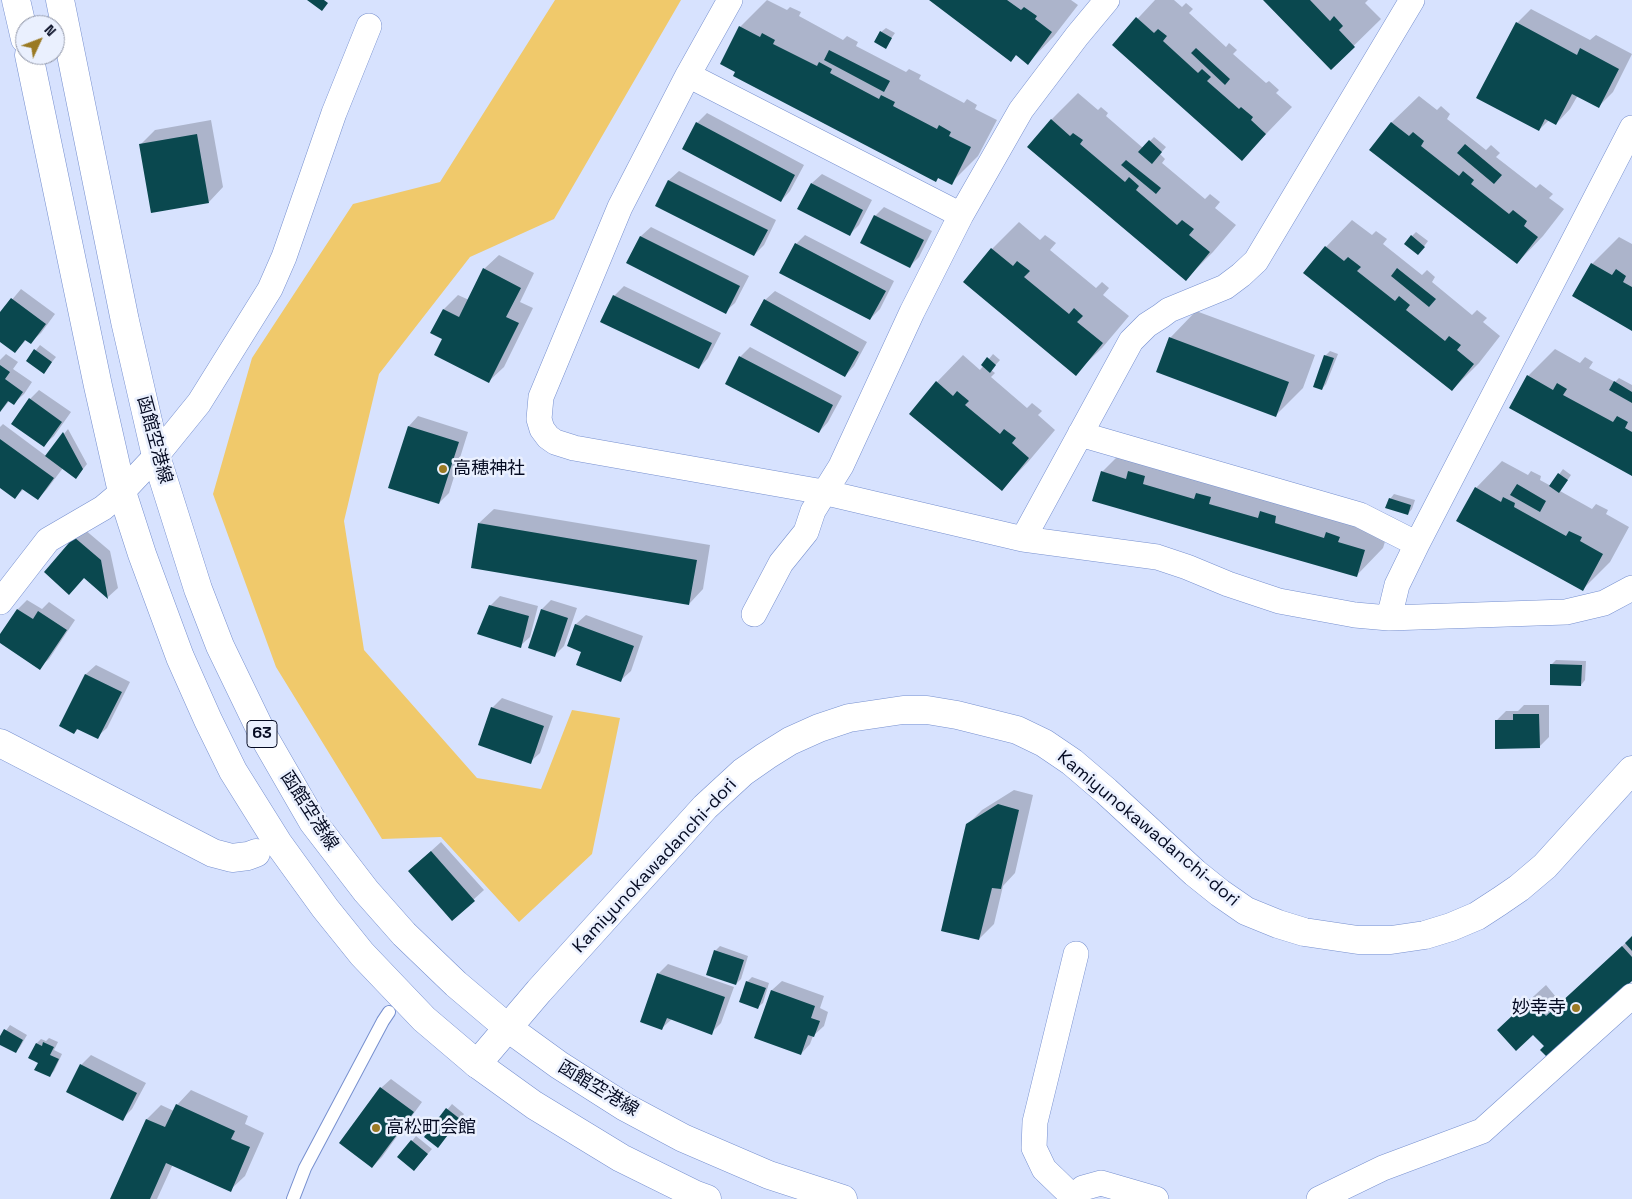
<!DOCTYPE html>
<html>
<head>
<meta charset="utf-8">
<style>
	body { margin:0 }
	#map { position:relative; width:1632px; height:1199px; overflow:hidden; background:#d7e2fe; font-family:"Space Grotesk",sans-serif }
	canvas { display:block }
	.north { position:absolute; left:15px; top:15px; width:50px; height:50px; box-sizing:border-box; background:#eaf0fe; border:1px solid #8e94a6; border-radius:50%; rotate:47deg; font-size:14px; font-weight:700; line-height:20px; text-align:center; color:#050b22 }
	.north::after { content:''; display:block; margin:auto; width:18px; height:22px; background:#9a7a23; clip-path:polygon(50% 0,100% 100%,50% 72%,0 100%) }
</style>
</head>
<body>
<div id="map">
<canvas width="1632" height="1199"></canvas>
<div class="north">N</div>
</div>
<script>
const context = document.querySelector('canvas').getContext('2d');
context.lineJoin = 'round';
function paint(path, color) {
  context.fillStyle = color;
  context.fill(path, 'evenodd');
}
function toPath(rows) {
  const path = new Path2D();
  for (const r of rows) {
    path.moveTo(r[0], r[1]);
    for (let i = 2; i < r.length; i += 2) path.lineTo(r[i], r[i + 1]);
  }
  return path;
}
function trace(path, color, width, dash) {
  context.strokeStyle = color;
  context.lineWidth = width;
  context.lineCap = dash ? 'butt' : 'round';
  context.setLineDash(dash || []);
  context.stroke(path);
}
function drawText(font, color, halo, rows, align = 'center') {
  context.font = font + ' "Space Grotesk","Noto Sans JP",sans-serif';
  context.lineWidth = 5;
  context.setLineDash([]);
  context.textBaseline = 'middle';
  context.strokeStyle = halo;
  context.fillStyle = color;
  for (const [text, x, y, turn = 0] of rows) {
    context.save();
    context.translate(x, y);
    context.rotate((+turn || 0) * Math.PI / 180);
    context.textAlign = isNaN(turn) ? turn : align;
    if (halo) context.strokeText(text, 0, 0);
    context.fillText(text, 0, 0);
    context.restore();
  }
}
const green = toPath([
	[555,0,681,0,554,219,470,257,379,374,344,521,364,650,477,778,541,789,572,710,620,718,592,854,519,922,441,837,382,839,276,667,213,494,252,358,353,204,440,182]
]);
const shadow = toPath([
	[767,0,787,10,790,7,801,12,799,16,843,40,847,36,858,42,856,46,906,72,909,69,921,75,919,79,964,103,967,99,977,105,975,109,997,120,978,156,951,183,939,177,936,180,740,27],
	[931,0,1071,0,1078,5,1054,36,1028,63],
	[1155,0,1174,0,1182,7,1186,3,1193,9,1189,13,1226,47,1229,43,1237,50,1233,54,1266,83,1269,81,1279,90,1276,93,1292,107,1242,159,1113,45],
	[1265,0,1368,0,1365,3,1381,19,1331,68],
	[1531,9,1590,40,1596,35,1632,54,1613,92,1599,106,1578,95,1570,109,1556,124,1549,120,1539,130,1517,23],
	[886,28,895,33,885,47,881,32],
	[1078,93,1098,110,1101,107,1108,113,1106,116,1143,148,1154,137,1166,147,1160,154,1165,159,1162,163,1205,199,1210,194,1220,202,1215,208,1236,225,1213,252,1186,279,1051,120],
	[1419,96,1437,110,1441,106,1450,114,1447,119,1486,150,1491,145,1500,153,1496,157,1536,188,1540,184,1553,194,1549,198,1564,209,1543,236,1517,263,1371,149,1392,122],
	[707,113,804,165,790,191,781,201,683,148,697,123],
	[211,120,223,187,209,202,140,145,155,130],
	[679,171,776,220,764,245,754,255,656,205,669,180],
	[822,174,872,200,859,225,849,235,812,183],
	[884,207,932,231,919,257,910,266,875,216],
	[1352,220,1372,235,1376,231,1387,239,1383,244,1422,275,1427,270,1435,277,1432,282,1472,315,1477,310,1487,318,1483,322,1500,336,1479,363,1452,390,1326,247],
	[1019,222,1040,240,1045,235,1056,243,1050,250,1096,288,1102,282,1109,288,1103,295,1129,316,1102,348,1075,374,992,249],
	[651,227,749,276,735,303,725,312,628,263,641,236],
	[1416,232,1428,241,1422,249,1412,236],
	[805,235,894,281,880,309,870,319,796,244],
	[1619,237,1632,244,1632,329,1574,295,1592,264],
	[499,255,534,273,520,302,533,308,504,367,489,381,444,339,432,333,444,309,458,295,469,300,484,269],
	[624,286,721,333,708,358,699,368,614,296],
	[21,289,55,314,41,333,31,342,27,339,15,352,0,340,0,314],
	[775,291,867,342,854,366,845,376,765,300],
	[1196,311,1315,355,1303,388,1276,415,1170,338],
	[40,345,56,357,48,367,28,360],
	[750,347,842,396,828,422,819,432,740,357],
	[1555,349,1580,363,1585,357,1593,362,1589,368,1615,382,1619,378,1632,385,1632,474,1528,376],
	[1330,351,1338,354,1326,384,1322,389,1325,356],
	[6,354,18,362,13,369,32,382,24,394,14,403,10,400,0,412,0,360],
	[993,354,1000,360,991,370,995,373,991,377,1027,408,1032,403,1042,411,1038,415,1055,430,1028,462,1002,489,937,382,963,355,980,370],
	[39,390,71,412,54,436,44,445,30,399],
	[418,416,468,432,449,493,439,503,389,487,409,426],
	[3,424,46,456,68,429,87,464,80,473,63,468,47,489,38,499,24,489,15,497,0,486,0,427],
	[1129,445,1391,523,1383,548,1357,575,1102,472],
	[1502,461,1528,475,1531,471,1541,476,1540,480,1551,486,1563,469,1571,475,1560,491,1592,509,1596,504,1608,510,1606,514,1629,527,1610,562,1583,589,1476,488],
	[1394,494,1415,500,1412,509,1408,514,1390,499],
	[494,509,710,545,703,589,689,604,479,523],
	[84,529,110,551,118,588,108,597,85,577,45,572],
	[500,596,538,606,530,637,520,646,490,606],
	[27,600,42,609,49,602,75,620,49,659,39,668,0,641,0,636,18,609],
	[551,600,577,608,564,646,555,655,542,609],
	[586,615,643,636,631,671,621,680,582,651,568,646,576,624],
	[1556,660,1586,661,1585,680,1581,685,1552,664],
	[96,665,130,682,107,728,97,737,79,728,74,733,60,725,86,674],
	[502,698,553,716,540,753,530,762,492,708],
	[1524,705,1549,705,1549,737,1539,747,1496,721,1506,711,1518,711],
	[1014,790,1033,795,1015,873,1003,886,994,924,979,939,967,825,982,810],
	[441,842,484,890,452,919,409,871],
	[1632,937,1632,979,1545,1046,1513,1015,1546,985,1561,1003],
	[720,946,748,956,741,979,736,984,715,951],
	[668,964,734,987,721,1023,711,1033,672,1019,662,1028,658,974],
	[752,977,769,983,763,1003,758,1007,747,982],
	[782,981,824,996,820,1008,828,1012,824,1026,813,1036,810,1044,801,1054,755,1037,772,990],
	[10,1025,27,1035,20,1047,15,1052,0,1043,0,1039],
	[49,1038,58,1042,54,1050,62,1054,54,1071,49,1076,39,1062,37,1043,41,1039,46,1041],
	[91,1055,146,1083,132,1109,122,1119,81,1065],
	[391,1079,422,1102,382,1157,372,1167,381,1088],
	[191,1090,248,1116,245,1124,264,1133,245,1176,230,1190,173,1164,157,1199,113,1199,147,1119,161,1105,174,1111,177,1105],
	[452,1104,464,1114,442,1142,426,1136],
	[416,1136,432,1149,418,1165,412,1141]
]);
const building = toPath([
	[307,0,324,0,328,3,322,11],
	[929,0,1007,0,1021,10,1024,7,1037,16,1035,19,1052,32,1028,65,1016,55,1011,62],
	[1263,0,1310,0,1330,21,1334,16,1343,26,1339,30,1355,47,1331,70],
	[1136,17,1154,33,1158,29,1167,36,1163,41,1198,73,1202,69,1211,77,1207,81,1239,109,1241,107,1253,117,1251,120,1266,134,1242,161,1112,45],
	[1516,22,1577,55,1580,48,1619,69,1599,108,1572,94,1556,125,1545,119,1539,131,1476,98],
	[739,26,760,37,762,33,775,40,773,44,817,66,819,62,832,69,830,73,879,99,881,95,895,102,893,106,937,129,939,125,951,132,949,136,971,147,952,185,938,178,936,182,733,76,735,72,720,64],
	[880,31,892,38,886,49,874,42],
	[1196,48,1230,79,1225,85,1191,53],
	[829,50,890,81,884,92,824,60],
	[1051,119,1070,136,1073,133,1083,140,1080,144,1125,182,1129,177,1139,186,1136,190,1177,225,1182,220,1194,229,1189,235,1210,252,1186,281,1027,147],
	[696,122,795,175,781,202,682,149],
	[1391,122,1409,136,1413,132,1424,141,1421,146,1459,176,1463,171,1474,180,1471,184,1509,214,1513,210,1527,221,1524,226,1538,237,1517,264,1369,150],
	[197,134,209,203,151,213,139,144],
	[1149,140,1162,152,1152,164,1138,152],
	[1465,144,1502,175,1494,184,1457,153],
	[1126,160,1161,188,1156,194,1121,165],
	[668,180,768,230,754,256,655,206],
	[811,183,863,210,850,236,797,209],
	[874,215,924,240,910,268,860,243],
	[1411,235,1425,247,1418,255,1404,244],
	[640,236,740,286,726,314,626,263],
	[795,243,886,291,870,320,779,273],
	[1325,246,1344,261,1348,257,1361,267,1357,271,1395,301,1399,296,1410,305,1406,310,1445,341,1449,336,1461,345,1457,350,1474,364,1452,391,1303,273],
	[991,248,1013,266,1017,261,1030,271,1024,277,1069,314,1074,308,1083,316,1077,322,1103,343,1076,376,963,282],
	[1591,263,1612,275,1616,269,1626,276,1623,282,1632,287,1632,331,1572,296],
	[483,268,521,288,506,317,519,323,489,383,434,355,442,339,430,333,443,309,459,317],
	[1397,268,1436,299,1429,307,1391,276],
	[613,295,712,343,699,369,600,322],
	[11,298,46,324,31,344,25,340,15,353,0,342,0,312],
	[764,299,859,352,845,377,750,325],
	[1169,337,1289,382,1276,417,1156,372],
	[34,349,52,362,44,374,26,361],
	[1324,355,1334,358,1322,390,1313,387],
	[739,356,833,405,819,433,725,384],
	[987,357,996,365,990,373,981,365],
	[0,365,10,372,5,379,23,392,14,405,8,401,0,412],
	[1527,375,1553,390,1557,383,1567,389,1563,395,1613,422,1617,416,1628,422,1625,428,1632,432,1632,476,1509,408],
	[936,381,953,396,957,391,969,401,965,405,1000,434,1004,429,1016,438,1012,443,1029,458,1002,491,909,414],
	[1614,381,1632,392,1632,403,1609,390],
	[29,398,62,422,44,447,11,424],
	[408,426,459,442,439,504,388,488],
	[63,432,83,469,76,479,45,456],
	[0,439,54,478,38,500,22,489,15,499,0,488],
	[1101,471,1126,479,1128,471,1145,476,1143,484,1194,499,1196,493,1211,497,1209,504,1258,518,1260,511,1276,516,1275,523,1324,538,1326,532,1340,537,1338,542,1365,550,1357,577,1092,501],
	[1558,473,1568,480,1559,493,1549,486],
	[1517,484,1546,501,1540,512,1510,495],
	[1475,487,1501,502,1503,497,1515,503,1514,507,1566,536,1569,531,1582,537,1580,541,1603,554,1583,591,1456,521],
	[1389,498,1411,505,1408,515,1385,508],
	[478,523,697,560,689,605,471,568],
	[74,537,101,560,108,599,84,578,69,595,44,572],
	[489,605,529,616,521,648,477,634],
	[17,609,33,619,38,611,67,630,40,670,0,643,0,634],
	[541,609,568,618,555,657,528,648],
	[575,624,634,646,621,682,576,665,581,652,567,646],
	[1550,664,1582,665,1581,686,1550,685],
	[85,674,122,692,98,739,77,729,74,734,59,726],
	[491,707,544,726,531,764,478,745],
	[1513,714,1539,714,1540,748,1495,749,1495,720,1513,720],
	[998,804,1019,810,1001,889,992,888,979,940,941,931,966,824],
	[431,851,475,901,452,921,408,871],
	[1632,936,1632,951,1625,943],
	[1622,946,1632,957,1632,981,1548,1058,1540,1050,1544,1046,1533,1035,1516,1051,1497,1030,1530,999,1546,1016],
	[714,950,744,960,736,985,706,975],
	[657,973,725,997,712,1035,667,1018,662,1030,640,1022],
	[746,981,766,988,758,1009,739,1002],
	[771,990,815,1006,811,1018,820,1021,814,1037,808,1035,801,1055,754,1038],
	[4,1029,23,1040,16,1053,0,1045,0,1036],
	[43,1042,54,1047,50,1055,59,1059,50,1077,34,1070,38,1063,28,1058,36,1043,42,1046],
	[80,1064,137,1093,123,1121,66,1092],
	[380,1087,414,1112,372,1168,339,1143],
	[176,1104,235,1131,231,1139,250,1147,231,1192,166,1163,150,1199,110,1199,146,1119,165,1127],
	[446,1108,460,1119,438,1148,424,1137],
	[411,1140,428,1154,414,1171,397,1157]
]);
const service = toPath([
	[293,1199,305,1168,383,1021,389,1012]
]);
const minor = toPath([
	[730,0,688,75,620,207,541,397,539,419,542,429,548,437,555,442,574,448,823,492,1023,539,1157,557,1187,567,1228,584,1279,601,1355,615,1389,618,1566,612,1604,603,1632,588],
	[688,75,961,215],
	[1080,434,1360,515,1417,544],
	[1023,539,1131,341,1147,325,1161,316,1169,310,1225,287,1241,275,1256,261,1412,0],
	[0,602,48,540,103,508,122,492,156,456,199,403,270,289,284,257,334,113,369,26],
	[754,614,781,563,806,532,813,511,841,466,912,312,961,215,1021,110,1077,36,1107,0],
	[1389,618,1397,585,1417,544,1632,128],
	[1072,1196,1044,1169,1034,1148,1035,1122,1076,954],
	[1070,1199,1083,1188,1101,1183,1156,1199],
	[1319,1199,1383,1168,1482,1131,1632,996]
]);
const tertiary = toPath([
	[0,743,213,853,232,858,248,856,256,853],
	[477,1064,539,991,705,807,743,772,766,756,790,741,819,728,849,718,903,710,927,710,957,715,1017,730,1044,743,1072,762,1106,791,1195,873,1220,893,1246,911,1278,924,1304,932,1358,940,1391,940,1425,935,1451,927,1477,916,1500,901,1519,888,1545,866,1632,770]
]);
const primary = toPath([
	[16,0,25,39],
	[60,0,125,321,156,456,198,589,220,646,264,737,313,822,366,891,404,934,456,984,508,1028,559,1065,625,1107,683,1138,769,1175,843,1199],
	[29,55,98,386,122,492,142,554,180,657,208,720,233,771,278,843,325,908,362,954,424,1019,477,1064,534,1105,621,1158,696,1195,707,1199]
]);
const markers = [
	[443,469,5,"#9a7a23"],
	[1576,1008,5,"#9a7a23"],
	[376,1128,5,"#9a7a23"]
];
const shields = [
	[262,734,30]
];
const shieldNames = [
	["63",262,734]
];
const streetNames = [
	["函館空港線",154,440,75],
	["函館空港線",309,811,57],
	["Kamiyunokawadanchi-dori",1148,829,40],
	["Kamiyunokawadanchi-dori",655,866,-47],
	["函館空港線",598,1089,31]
];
const poiNames = [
	["高穂神社",453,469],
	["妙幸寺",1566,1008,"right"],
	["高松町会館",386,1128]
];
paint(green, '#f0c96b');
paint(shadow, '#0003');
paint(building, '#0a484f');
trace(service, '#7790cf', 14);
trace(minor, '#7790cf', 26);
trace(tertiary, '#7790cf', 29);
trace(primary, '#7790cf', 29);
trace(service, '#fff', 12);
trace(minor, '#fff', 25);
trace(tertiary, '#fff', 28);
trace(primary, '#fff', 28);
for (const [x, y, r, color] of markers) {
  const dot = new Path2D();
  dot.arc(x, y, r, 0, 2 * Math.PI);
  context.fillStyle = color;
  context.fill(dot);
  trace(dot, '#eaf0fe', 2);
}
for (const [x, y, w] of shields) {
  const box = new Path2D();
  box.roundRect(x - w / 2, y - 13.5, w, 27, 4);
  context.fillStyle = '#eaf0fe';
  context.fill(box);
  trace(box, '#050b22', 1);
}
drawText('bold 16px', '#050b22', null, shieldNames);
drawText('18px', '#050b22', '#eaf0fe', streetNames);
drawText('18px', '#050b22', '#eaf0fe', poiNames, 'left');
</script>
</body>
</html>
